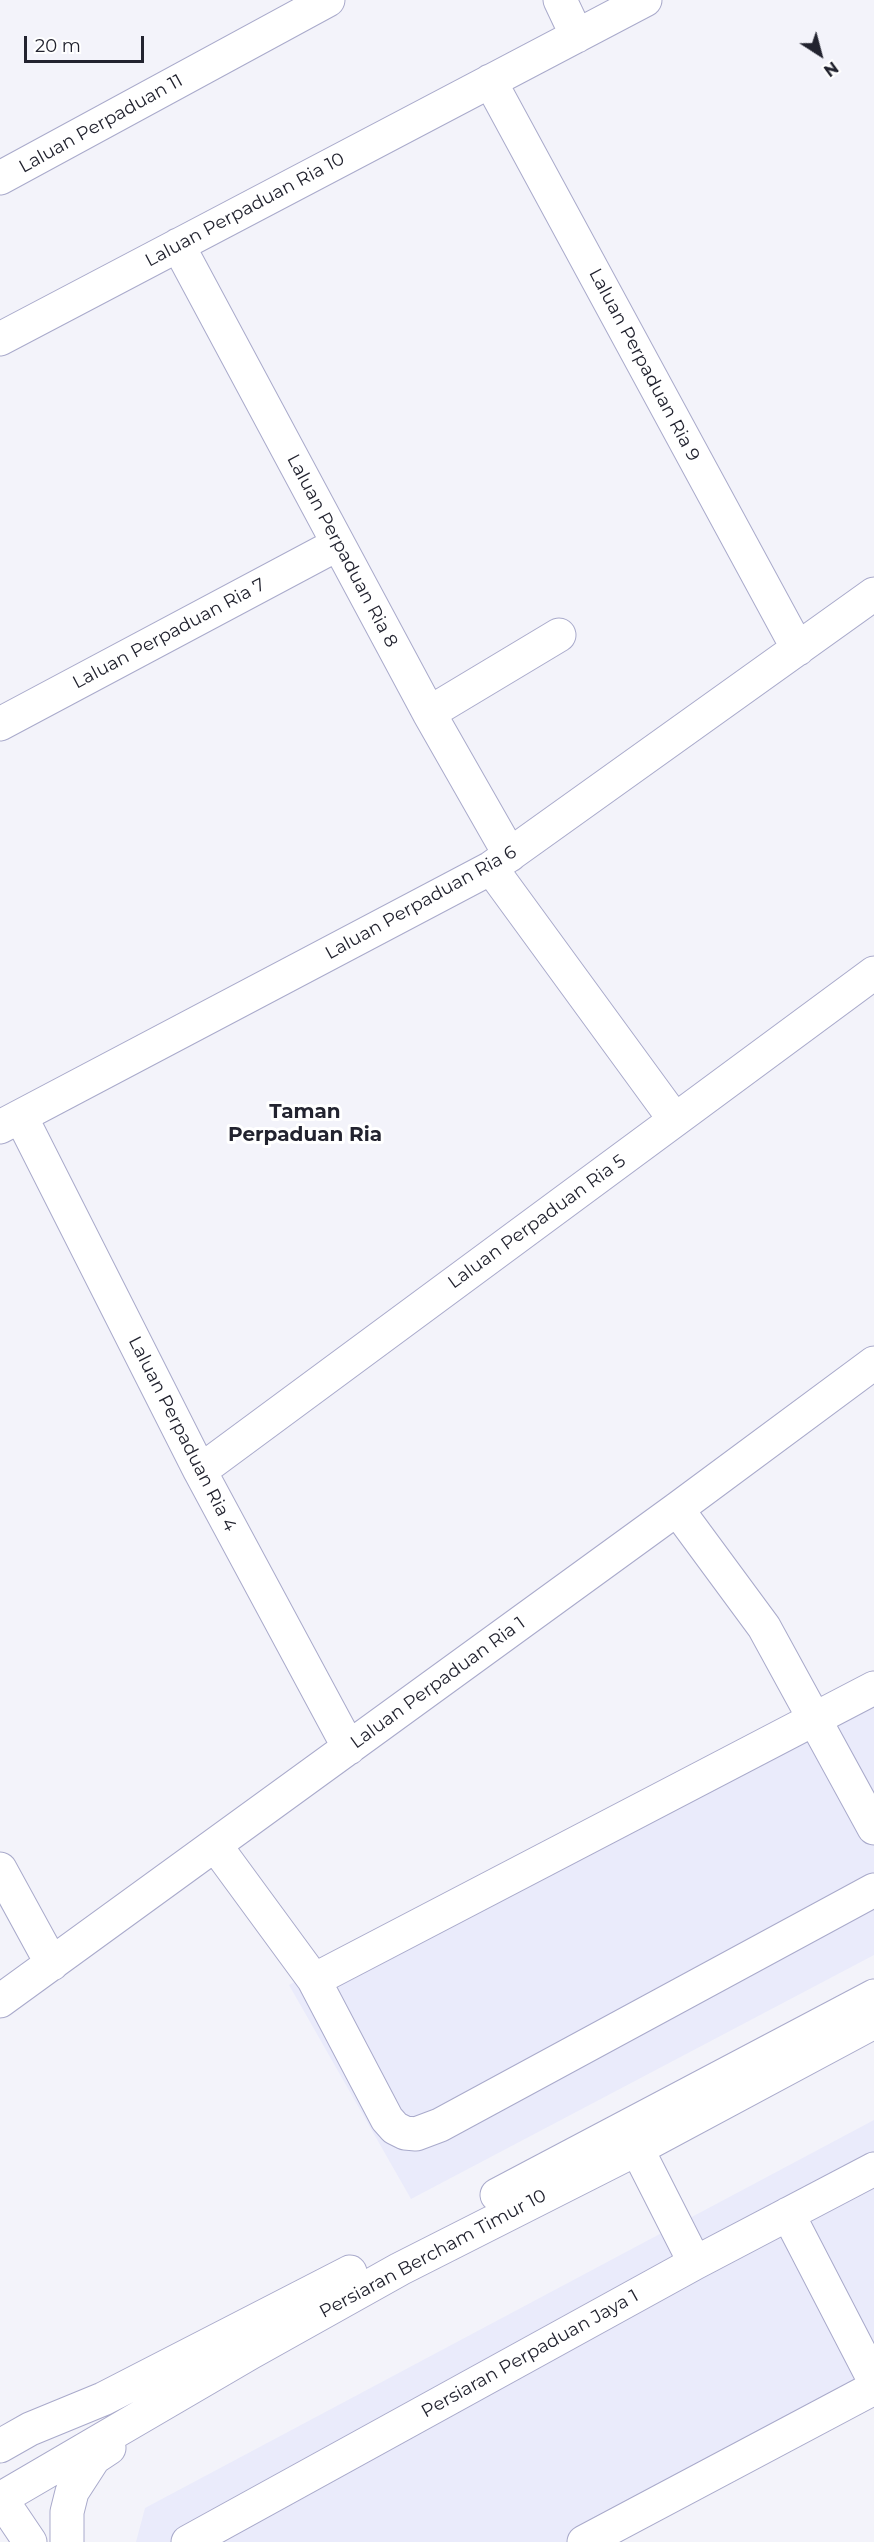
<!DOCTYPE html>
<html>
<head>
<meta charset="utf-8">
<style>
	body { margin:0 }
	#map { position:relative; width:874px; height:2542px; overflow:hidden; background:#f3f3fa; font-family:Montserrat,sans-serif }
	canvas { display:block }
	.north { position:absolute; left:790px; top:24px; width:60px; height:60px; -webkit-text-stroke:4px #fff; paint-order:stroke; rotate:144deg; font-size:16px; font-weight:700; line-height:24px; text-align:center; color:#22232f }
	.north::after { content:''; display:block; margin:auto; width:21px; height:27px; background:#22232f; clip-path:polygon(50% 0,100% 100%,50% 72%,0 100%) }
	.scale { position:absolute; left:24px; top:36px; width:120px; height:27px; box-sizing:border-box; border:3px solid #22232f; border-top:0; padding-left:8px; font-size:18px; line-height:21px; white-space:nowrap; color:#22232f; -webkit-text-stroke:4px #fff; paint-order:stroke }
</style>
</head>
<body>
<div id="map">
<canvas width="874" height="2542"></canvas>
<div class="north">N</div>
<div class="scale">20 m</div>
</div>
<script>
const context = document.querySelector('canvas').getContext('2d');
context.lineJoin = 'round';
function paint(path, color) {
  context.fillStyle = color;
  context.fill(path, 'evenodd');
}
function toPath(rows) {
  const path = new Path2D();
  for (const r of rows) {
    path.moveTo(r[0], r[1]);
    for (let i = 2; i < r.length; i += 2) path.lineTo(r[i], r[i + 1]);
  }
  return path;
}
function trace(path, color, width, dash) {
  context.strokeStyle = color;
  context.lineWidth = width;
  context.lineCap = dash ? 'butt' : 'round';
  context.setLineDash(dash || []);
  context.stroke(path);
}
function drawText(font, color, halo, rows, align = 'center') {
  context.font = font + ' Montserrat,sans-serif';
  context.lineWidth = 6;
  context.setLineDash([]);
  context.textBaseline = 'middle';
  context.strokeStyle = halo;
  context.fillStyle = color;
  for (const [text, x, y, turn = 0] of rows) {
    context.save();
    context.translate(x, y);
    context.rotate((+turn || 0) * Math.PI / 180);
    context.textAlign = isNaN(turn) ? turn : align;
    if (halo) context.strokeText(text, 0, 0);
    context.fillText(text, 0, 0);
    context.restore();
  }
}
const built = toPath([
	[874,1671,874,1955,411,2199,289,1985],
	[874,2120,874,2389,590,2542,136,2542,145,2508]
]);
const minor = toPath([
	[560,0,577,36],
	[490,81,798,649],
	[0,178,328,0],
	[178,245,429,713,510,855],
	[0,339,645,0],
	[429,713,559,635],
	[0,724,338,544],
	[491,868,675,1120],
	[21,1117,200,1471,349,1748],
	[0,1127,491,868,874,594],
	[200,1471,874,973],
	[677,1509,764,1627,874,1828],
	[215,1845,314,1980,387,2119,395,2128,405,2133,416,2134,440,2125,874,1890],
	[0,1869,52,1964],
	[314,1980,874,1688],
	[0,2001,677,1509,874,1363],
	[628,2131,695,2263],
	[497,2195,874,1996],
	[788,2214,874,2380],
	[0,2446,30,2429,103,2399,350,2272],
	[0,2499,250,2353,400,2269,637,2149,874,2022],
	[1,2499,30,2542],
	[67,2542,67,2512,72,2492,94,2458,109,2448],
	[188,2542,695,2263,874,2169],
	[584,2542,874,2388]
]);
const streetNames = [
	["Laluan Perpaduan 11",101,124,-29],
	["Laluan Perpaduan Ria 10",245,210,-28],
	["Laluan Perpaduan Ria 9",644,365,62],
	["Laluan Perpaduan Ria 8",342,551,62],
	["Laluan Perpaduan Ria 7",169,634,-28],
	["Laluan Perpaduan Ria 6",421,903,-29],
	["Laluan Perpaduan Ria 5",537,1222,-36],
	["Laluan Perpaduan Ria 4",182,1434,63],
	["Laluan Perpaduan Ria 1",438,1683,-36],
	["Persiaran Bercham Timur 10",433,2254,-28],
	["Persiaran Perpaduan Jaya 1",530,2354,-29]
];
const neighbourhoodNames = [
	["Taman",305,1112],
	["Perpaduan Ria",305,1135]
];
paint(built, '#eaebfb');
trace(minor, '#a9aacb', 35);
trace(minor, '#fff', 33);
drawText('18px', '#22232f', '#fff', streetNames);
drawText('bold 20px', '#22232f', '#fff', neighbourhoodNames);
</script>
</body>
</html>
